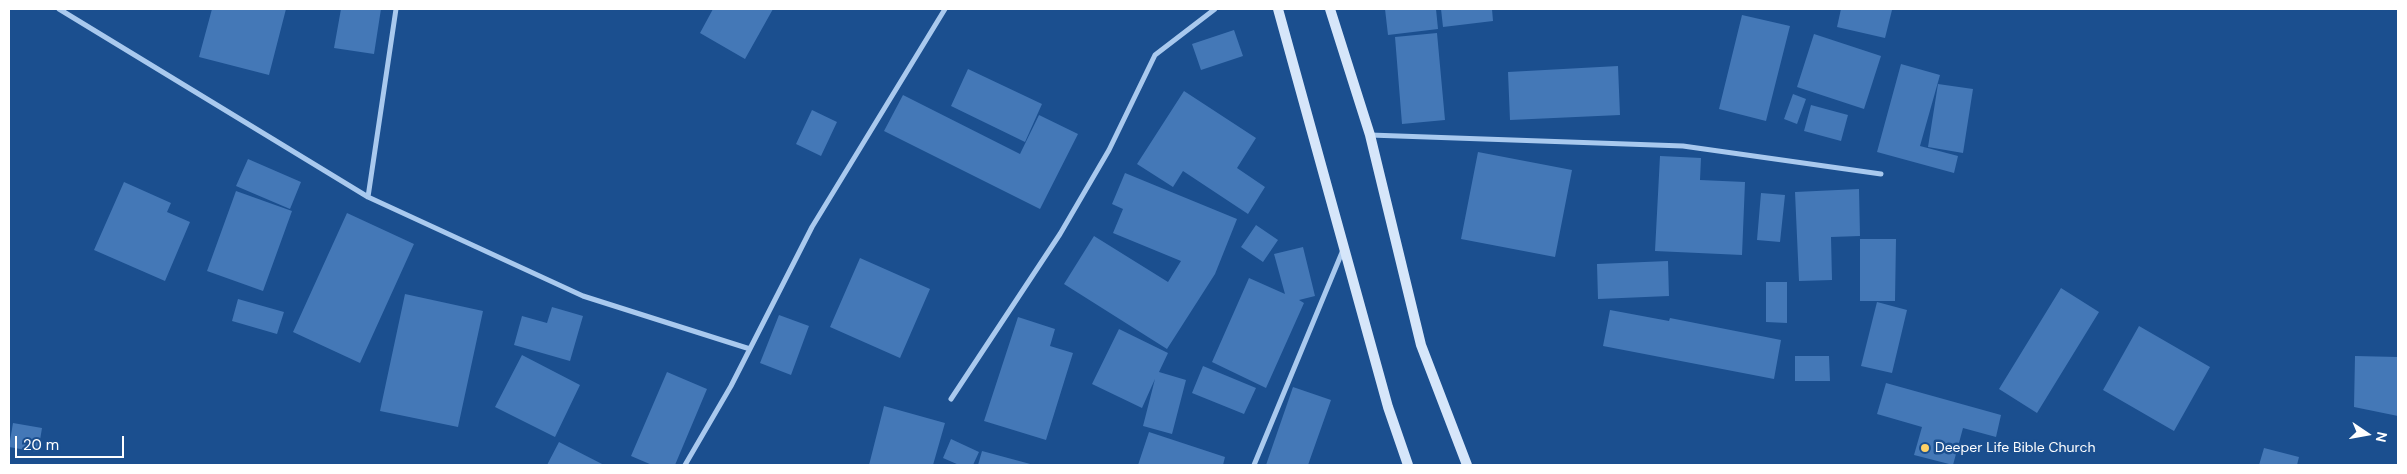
<!DOCTYPE html>
<html>
<head>
<meta charset="utf-8">
<style>
	body { margin:0 }
	#map { position:relative; width:2407px; height:474px; overflow:hidden; background:#1b4f8f; font-family:"DM Sans",sans-serif }
	canvas { display:block }
	.frame { position:absolute; inset:0; border:10px solid #fff; pointer-events:none }
	.north { position:absolute; left:2342px; top:409px; width:50px; height:50px; -webkit-text-stroke:4px #1b4f8f; paint-order:stroke; rotate:102deg; font-size:14px; font-weight:700; line-height:20px; text-align:center; color:#fff }
	.north::after { content:''; display:block; margin:auto; width:18px; height:22px; background:#fff; clip-path:polygon(50% 0,100% 100%,50% 72%,0 100%) }
	.scale { position:absolute; left:15px; top:436px; width:109px; height:22px; box-sizing:border-box; border:2px solid #fff; border-top:0; padding-left:6px; font-size:15px; line-height:18px; white-space:nowrap; color:#fff; -webkit-text-stroke:4px #1b4f8f; paint-order:stroke }
</style>
</head>
<body>
<div id="map">
<canvas width="2407" height="474"></canvas>
<div class="frame"></div>
<div class="north">N</div>
<div class="scale">20 m</div>
</div>
<script>
const context = document.querySelector('canvas').getContext('2d');
context.lineJoin = 'round';
function paint(path, color) {
  context.fillStyle = color;
  context.fill(path, 'evenodd');
}
function toPath(rows) {
  const path = new Path2D();
  for (const r of rows) {
    path.moveTo(r[0], r[1]);
    for (let i = 2; i < r.length; i += 2) path.lineTo(r[i], r[i + 1]);
  }
  return path;
}
function trace(path, color, width, dash) {
  context.strokeStyle = color;
  context.lineWidth = width;
  context.lineCap = dash ? 'butt' : 'round';
  context.setLineDash(dash || []);
  context.stroke(path);
}
function drawText(font, color, halo, rows, align = 'center') {
  context.font = font + ' "DM Sans",sans-serif';
  context.lineWidth = 5;
  context.setLineDash([]);
  context.textBaseline = 'middle';
  context.strokeStyle = halo;
  context.fillStyle = color;
  for (const [text, x, y, turn = 0] of rows) {
    context.save();
    context.translate(x, y);
    context.rotate((+turn || 0) * Math.PI / 180);
    context.textAlign = isNaN(turn) ? turn : align;
    if (halo) context.strokeText(text, 0, 0);
    context.fillText(text, 0, 0);
    context.restore();
  }
}
const building = toPath([
	[212,9,286,9,269,75,199,57],
	[341,9,381,9,374,54,334,48],
	[713,9,773,9,745,59,700,33],
	[1385,9,1436,9,1438,29,1388,35],
	[1441,9,1492,9,1493,21,1443,27],
	[1841,9,1892,10,1885,38,1837,27],
	[1742,15,1790,26,1766,121,1719,109],
	[1234,30,1243,56,1201,70,1192,44],
	[1437,33,1445,120,1402,124,1395,37],
	[1814,34,1881,56,1864,109,1797,87],
	[1901,64,1940,75,1920,146,1958,156,1954,173,1877,152],
	[1618,66,1620,115,1510,120,1508,72],
	[968,69,1042,104,1025,142,951,106],
	[1938,84,1973,89,1963,153,1928,147],
	[1184,91,1256,138,1237,168,1265,187,1248,214,1183,171,1173,187,1137,164],
	[1793,94,1806,99,1797,124,1784,119],
	[903,95,1020,154,1039,115,1078,134,1040,209,884,131],
	[1811,105,1848,115,1841,141,1804,131],
	[812,110,837,122,821,156,796,144],
	[1478,152,1572,170,1555,257,1461,239],
	[1660,156,1701,158,1700,180,1745,182,1742,255,1655,251],
	[248,159,301,182,290,209,236,186],
	[1125,173,1237,219,1215,274,1167,349,1064,284,1094,236,1168,282,1181,261,1113,233,1123,209,1112,204],
	[124,182,171,203,167,212,190,222,165,281,94,250],
	[1859,189,1860,236,1831,237,1832,280,1799,281,1795,192],
	[236,191,292,211,263,291,207,271],
	[1761,193,1785,195,1780,242,1757,240],
	[347,213,414,244,360,363,293,332],
	[1256,225,1278,240,1263,262,1241,247],
	[1860,239,1896,239,1895,301,1860,301],
	[1303,247,1315,296,1299,300,1304,303,1266,388,1212,362,1249,278,1285,294,1274,254],
	[860,258,930,289,900,358,830,327],
	[1668,261,1669,296,1598,299,1597,264],
	[1766,282,1787,282,1787,323,1766,322],
	[2061,288,2099,312,2037,413,1999,389],
	[405,294,483,311,458,427,380,411],
	[238,299,284,312,277,334,232,321],
	[1877,302,1907,310,1892,373,1861,366],
	[552,307,583,316,570,361,514,345,522,316,547,323],
	[1610,310,1669,321,1670,318,1781,340,1774,379,1603,346],
	[779,315,809,326,791,375,760,363],
	[1018,317,1055,329,1050,346,1073,353,1046,440,984,421],
	[2139,326,2210,367,2174,431,2103,390],
	[1119,329,1168,353,1159,372,1186,380,1172,434,1143,426,1155,379,1142,408,1092,384],
	[522,355,580,385,555,437,495,407],
	[1795,356,1829,356,1830,381,1795,381],
	[2355,356,2398,357,2398,416,2354,407],
	[1203,366,1256,388,1244,414,1192,393],
	[667,372,707,389,675,465,652,465,631,456],
	[1886,383,2001,415,1996,437,1963,428,1953,465,1914,455,1922,427,1877,414],
	[1293,387,1331,400,1308,465,1266,465],
	[884,406,945,423,933,465,869,465],
	[13,423,42,428,38,452,9,447],
	[1149,432,1225,457,1223,465,1138,465],
	[951,439,979,452,973,465,959,465,943,458],
	[559,442,604,465,547,465],
	[2264,448,2299,457,2297,465,2259,465],
	[982,451,1034,465,978,465]
]);
const street = toPath([
	[59,9,368,197,583,296,750,349],
	[1370,135,1683,146,1881,174],
	[368,197,396,9],
	[951,399,1060,234,1109,150,1155,55,1215,9],
	[685,465,731,386,812,227,945,9],
	[1254,465,1343,250]
]);
const secondary = toPath([
	[1278,9,1388,407,1408,465],
	[1330,9,1370,135,1421,345,1467,465]
]);
const markers = [
	[1925,448,5,"#ffd166"]
];
const poiNames = [
	["Deeper Life Bible Church",1935,448]
];
paint(building, '#4478b7');
trace(street, '#a9c9ee', 5);
trace(secondary, '#d6e6fa', 10);
for (const [x, y, r, color] of markers) {
  const dot = new Path2D();
  dot.arc(x, y, r, 0, 2 * Math.PI);
  context.fillStyle = color;
  context.fill(dot);
  trace(dot, '#1b4f8f', 2);
}
drawText('14px', '#fff', '#1b4f8f', poiNames, 'left');
</script>
</body>
</html>
